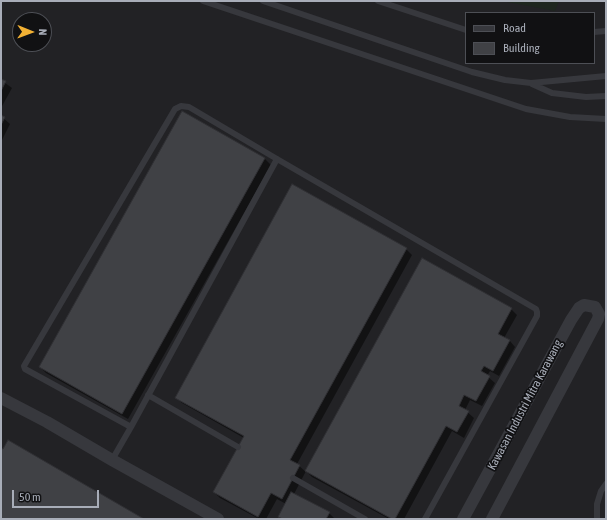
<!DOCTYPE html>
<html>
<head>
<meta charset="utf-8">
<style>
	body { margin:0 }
	#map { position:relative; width:607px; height:520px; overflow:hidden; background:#161618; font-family:"Asap Condensed",sans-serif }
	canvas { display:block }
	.frame { position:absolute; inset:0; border:2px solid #a8adb8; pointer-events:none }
	.legend { position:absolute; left:465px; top:12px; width:130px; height:52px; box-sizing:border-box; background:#111113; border:1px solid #4d4f55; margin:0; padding:5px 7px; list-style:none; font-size:12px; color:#a8adb8 }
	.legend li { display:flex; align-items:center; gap:8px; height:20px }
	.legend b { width:20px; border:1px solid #4d4f55 }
	.north { position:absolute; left:12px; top:12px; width:40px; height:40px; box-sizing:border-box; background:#111113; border:1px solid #4d4f55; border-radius:50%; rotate:91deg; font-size:11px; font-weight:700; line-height:16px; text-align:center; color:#a8adb8 }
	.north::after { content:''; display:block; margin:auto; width:14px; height:18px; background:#f2b134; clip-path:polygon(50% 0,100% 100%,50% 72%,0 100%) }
	.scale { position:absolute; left:12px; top:490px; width:87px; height:18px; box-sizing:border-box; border:2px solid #a8adb8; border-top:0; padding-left:5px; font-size:12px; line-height:14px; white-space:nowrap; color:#a8adb8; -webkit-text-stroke:3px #111113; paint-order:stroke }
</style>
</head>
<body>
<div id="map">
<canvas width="607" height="520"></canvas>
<div class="frame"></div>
<ul class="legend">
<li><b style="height:5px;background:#37383d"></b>Road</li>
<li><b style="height:11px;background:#404145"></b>Building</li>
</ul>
<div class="north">N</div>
<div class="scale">50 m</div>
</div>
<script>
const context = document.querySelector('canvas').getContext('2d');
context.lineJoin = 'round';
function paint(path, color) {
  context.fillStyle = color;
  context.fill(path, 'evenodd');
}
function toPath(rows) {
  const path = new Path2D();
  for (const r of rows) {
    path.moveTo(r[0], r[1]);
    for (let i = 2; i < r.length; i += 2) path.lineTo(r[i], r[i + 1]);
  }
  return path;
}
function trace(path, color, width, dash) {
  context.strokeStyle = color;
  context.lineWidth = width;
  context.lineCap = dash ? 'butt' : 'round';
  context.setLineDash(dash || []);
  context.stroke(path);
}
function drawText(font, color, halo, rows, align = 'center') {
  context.font = font + ' "Asap Condensed",sans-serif';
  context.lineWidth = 3.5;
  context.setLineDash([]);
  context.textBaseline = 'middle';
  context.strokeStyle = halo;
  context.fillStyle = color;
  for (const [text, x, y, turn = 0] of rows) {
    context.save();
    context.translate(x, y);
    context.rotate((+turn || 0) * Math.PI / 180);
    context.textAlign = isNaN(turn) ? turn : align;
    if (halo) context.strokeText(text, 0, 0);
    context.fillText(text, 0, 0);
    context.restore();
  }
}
const built = toPath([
	[1,1,606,1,606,519,1,519],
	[466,13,594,13,594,63,466,63],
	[20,20,44,20,44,44,20,44]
]);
const green = toPath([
	[502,1,559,1,555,11]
]);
const shadow = toPath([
	[1,80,12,88,1,108],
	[182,112,265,159,271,165,128,419,46,373,40,367],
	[1,116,10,124,1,142],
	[406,249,412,255,297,464,306,472,422,259,511,309,517,315,504,338,510,341,515,347,499,376,490,371,487,376,495,383,482,406,470,400,465,410,474,418,464,438,452,431,404,519,389,519,312,477,306,471,294,494,329,513,335,519,282,519,280,516,286,504,277,499,266,519,259,519,220,498,214,492,244,438,182,403,176,397]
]);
const building = toPath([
	[1,79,6,81,1,91,1,79],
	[182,111,265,158,122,414,39,367,182,111],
	[1,115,5,117,1,125,1,115],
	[292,184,407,248,290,460,300,465,282,499,271,493,258,517,213,492,244,436,175,398,292,184],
	[422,258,512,308,498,334,510,340,493,371,484,366,481,371,490,376,476,401,464,395,459,406,469,411,457,432,446,426,395,519,392,519,305,471,422,258],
	[8,440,144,519,1,519,1,448,3,449,8,440],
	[291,492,330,512,326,519,283,519,278,517,291,492]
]);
const lane = toPath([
	[203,1,526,109,570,117,606,119],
	[263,1,472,72,505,80,531,83,606,76],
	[378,1,466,30],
	[594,32,606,31],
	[532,84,552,93,586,97,606,96],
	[148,395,238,447],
	[131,427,25,369,24,366,175,109,181,106,189,107,277,159,536,309,537,312,537,316,425,519],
	[112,460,131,427,277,159],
	[293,478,365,519],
	[597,519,597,504,601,491,606,484]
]);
const street = toPath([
	[1,398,47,422,112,460,218,519],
	[463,519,571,320,579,308,584,305,595,307,599,314,598,319,492,519]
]);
const streetNames = [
	["Kawasan Industri Mitra Karawang",525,405,-62]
];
paint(built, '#222225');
paint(green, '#1e261f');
paint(shadow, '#0007');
paint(building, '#404145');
trace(building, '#303034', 1);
trace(lane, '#37383d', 6);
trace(street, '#37383d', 12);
drawText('12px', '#a8adb8', '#111113', streetNames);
</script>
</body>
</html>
